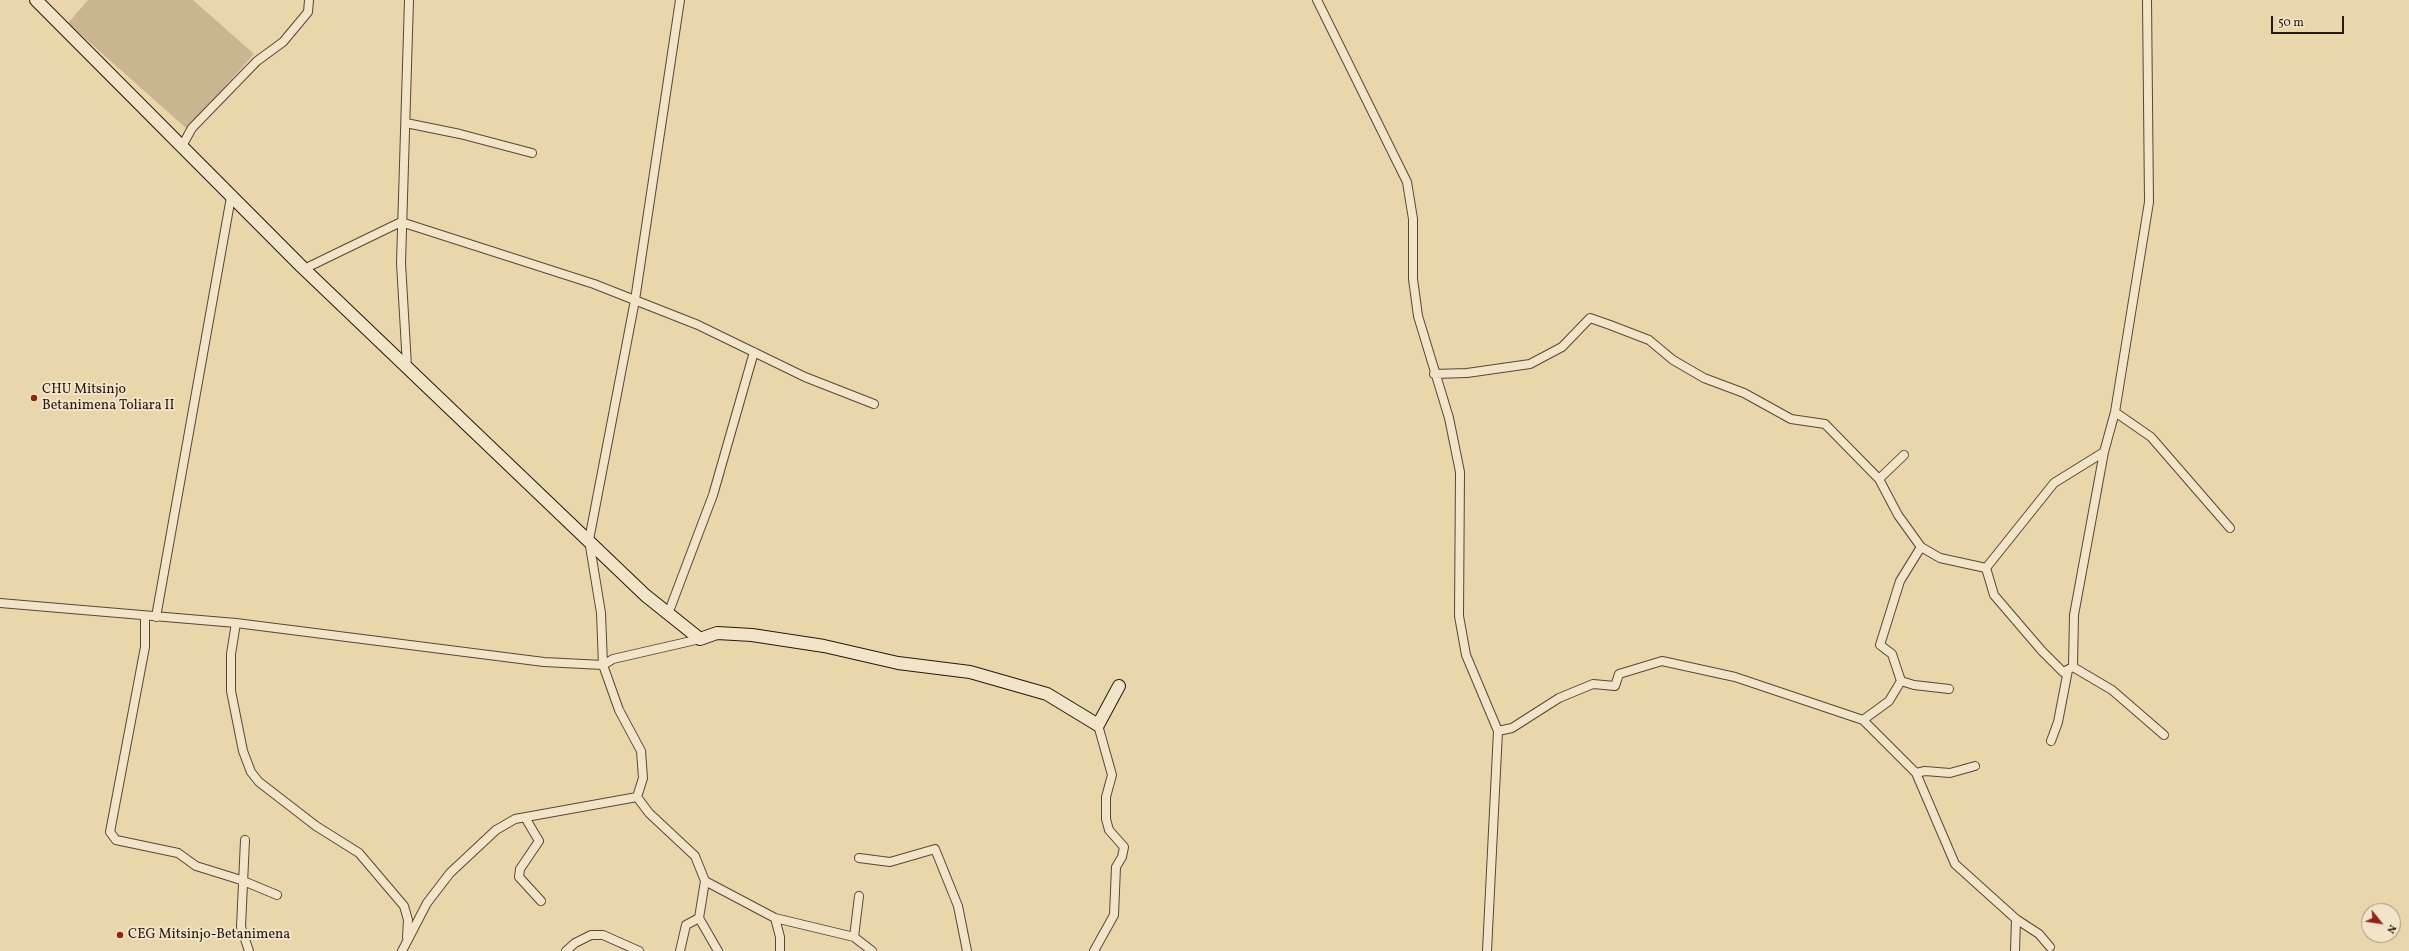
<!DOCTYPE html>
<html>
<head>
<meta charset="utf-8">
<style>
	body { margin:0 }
	#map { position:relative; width:2409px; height:951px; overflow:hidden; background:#ead6ab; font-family:Vollkorn,serif }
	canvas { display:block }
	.north { position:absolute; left:2361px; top:903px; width:40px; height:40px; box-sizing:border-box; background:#f1e4c8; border:1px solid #9f937e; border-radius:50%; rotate:120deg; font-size:11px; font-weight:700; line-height:16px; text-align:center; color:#25190e }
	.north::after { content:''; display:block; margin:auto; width:14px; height:18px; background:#8f2418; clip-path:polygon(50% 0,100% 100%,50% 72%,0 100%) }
	.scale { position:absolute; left:2271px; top:16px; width:73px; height:18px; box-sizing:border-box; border:2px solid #25190e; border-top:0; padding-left:5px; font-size:12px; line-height:14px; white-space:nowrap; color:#25190e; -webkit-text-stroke:3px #f1e4c8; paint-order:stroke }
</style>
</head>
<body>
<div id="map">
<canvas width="2409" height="951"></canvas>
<div class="north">N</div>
<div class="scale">50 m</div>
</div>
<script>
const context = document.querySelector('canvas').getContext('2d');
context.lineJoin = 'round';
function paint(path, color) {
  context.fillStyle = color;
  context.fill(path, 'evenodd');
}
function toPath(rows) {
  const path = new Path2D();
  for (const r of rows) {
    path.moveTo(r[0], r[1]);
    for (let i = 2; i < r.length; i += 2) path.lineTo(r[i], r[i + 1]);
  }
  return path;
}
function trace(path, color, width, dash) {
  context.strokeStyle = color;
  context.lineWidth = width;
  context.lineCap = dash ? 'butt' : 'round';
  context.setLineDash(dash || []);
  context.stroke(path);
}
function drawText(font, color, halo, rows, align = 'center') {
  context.font = font + ' Vollkorn,serif';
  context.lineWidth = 4;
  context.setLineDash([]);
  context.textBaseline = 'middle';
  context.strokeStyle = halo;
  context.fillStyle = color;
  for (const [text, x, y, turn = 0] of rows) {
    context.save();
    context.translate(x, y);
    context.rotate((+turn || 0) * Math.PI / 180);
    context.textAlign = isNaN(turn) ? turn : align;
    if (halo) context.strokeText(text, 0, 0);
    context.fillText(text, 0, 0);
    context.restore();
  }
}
const green = toPath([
	[88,0,193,0,254,54,187,129,68,23]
]);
const street = toPath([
	[680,0,635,300,589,540,601,613,603,665,613,659,700,639],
	[1317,0,1407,182,1413,219,1413,279,1418,316,1449,418,1460,472,1459,616,1466,655,1498,731,1487,951],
	[2147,0,2149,202,2115,412,2104,452,2074,615,2073,667,2112,690,2164,735],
	[406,123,460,134,532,153],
	[182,146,192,128,257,61,283,42,308,12,309,0],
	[304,269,401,222,594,284,698,325,805,377,874,404],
	[407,366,401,263,409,0],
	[1434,374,1467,373,1530,364,1562,347,1590,318,1610,325,1649,340,1673,360,1704,378,1744,393,1791,419,1825,424,1879,479,1898,515,1921,547],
	[2115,412,2151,437,2230,528],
	[1879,479,1904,455],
	[1986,568,1994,595,2042,651,2063,672,2073,667],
	[0,603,236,623,544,662,603,665,619,710,641,751,643,778,637,797,649,813,695,856,705,881,775,918,854,937,872,951],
	[668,614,713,495,754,352],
	[145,616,145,647,110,832,116,840,178,853,196,866,241,880,277,895],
	[156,617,231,197],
	[236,623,231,654,231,691,243,751,251,772,259,782,316,826,359,853,404,906,408,920,407,937],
	[1901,681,1914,685,1949,689],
	[1863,720,1889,701,1901,681,1892,654,1880,645,1900,581,1921,547,1940,558,1986,568,2054,483,2104,452],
	[1498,731,1512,728,1559,698,1593,684,1615,686,1619,674,1662,661,1735,677,1863,720,1916,773,1955,864,2016,919,2039,934,2050,947],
	[2051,741,2058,722,2068,670],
	[1916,773,1925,771,1950,773,1975,766],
	[526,819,539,841,520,869,519,877,541,901],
	[245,840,241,927,249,951],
	[859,858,890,862,935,849,958,906,967,951],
	[705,881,699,918,718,951],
	[775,918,780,937,780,951],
	[854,937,859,896],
	[402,951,427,903,450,873,496,830,515,819,637,797],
	[566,951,575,943,591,935,603,935,639,951],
	[680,951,686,925,699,918],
	[1094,951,1114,915,1116,867,1122,857,1124,847,1109,830,1106,819,1106,797,1112,775,1098,725],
	[2015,951,2016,919]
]);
const secondary = toPath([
	[36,0,302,267,645,595,700,639,717,633,752,635,824,646,898,663,970,672,1047,694,1098,725,1119,686]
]);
const markers = [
	[34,398,4,"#8f2418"],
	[120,935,4,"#8f2418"]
];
const poiNames = [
	["CHU Mitsinjo",42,390],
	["Betanimena Toliara II",42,406],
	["CEG Mitsinjo-Betanimena",128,935]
];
paint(green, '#c9b690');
trace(street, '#564835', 10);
trace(secondary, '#25190e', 14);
trace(street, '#f1e4c8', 8);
trace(secondary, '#f1e4c8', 12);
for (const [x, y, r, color] of markers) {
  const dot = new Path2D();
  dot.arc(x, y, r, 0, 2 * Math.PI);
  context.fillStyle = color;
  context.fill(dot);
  trace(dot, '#f1e4c8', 1.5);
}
drawText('14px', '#25190e', '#f1e4c8', poiNames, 'left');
</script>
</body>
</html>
